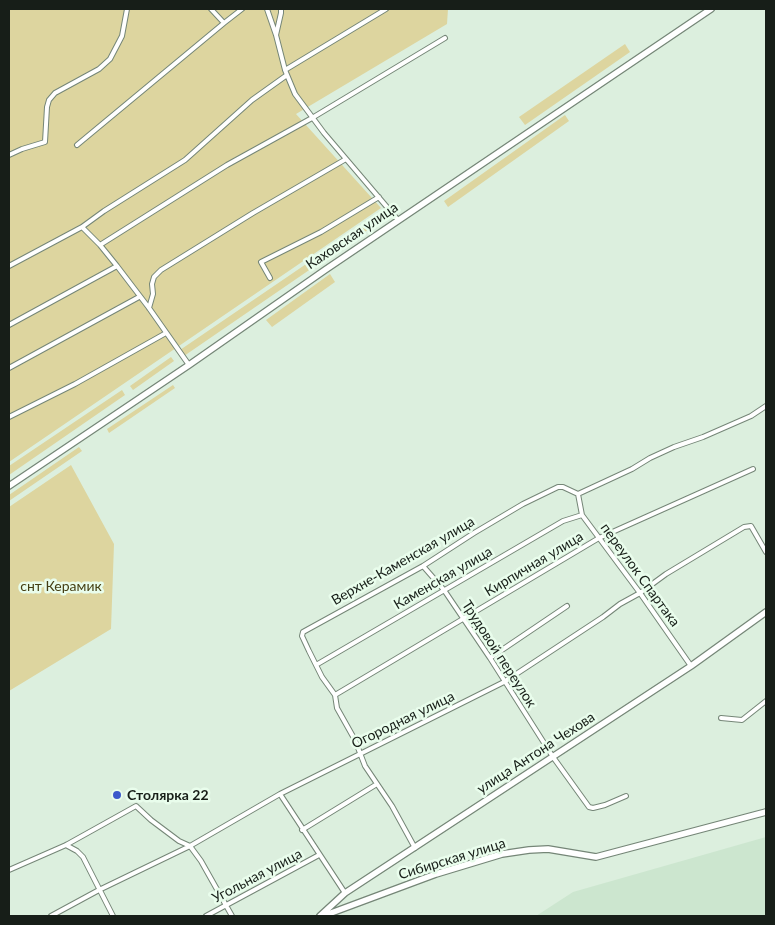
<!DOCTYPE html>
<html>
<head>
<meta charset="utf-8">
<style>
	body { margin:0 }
	#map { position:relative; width:775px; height:925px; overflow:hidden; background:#dcefde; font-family:Lato,sans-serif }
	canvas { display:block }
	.frame { position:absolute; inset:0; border:10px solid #171e18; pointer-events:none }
</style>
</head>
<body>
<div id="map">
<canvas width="775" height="925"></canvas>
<div class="frame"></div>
</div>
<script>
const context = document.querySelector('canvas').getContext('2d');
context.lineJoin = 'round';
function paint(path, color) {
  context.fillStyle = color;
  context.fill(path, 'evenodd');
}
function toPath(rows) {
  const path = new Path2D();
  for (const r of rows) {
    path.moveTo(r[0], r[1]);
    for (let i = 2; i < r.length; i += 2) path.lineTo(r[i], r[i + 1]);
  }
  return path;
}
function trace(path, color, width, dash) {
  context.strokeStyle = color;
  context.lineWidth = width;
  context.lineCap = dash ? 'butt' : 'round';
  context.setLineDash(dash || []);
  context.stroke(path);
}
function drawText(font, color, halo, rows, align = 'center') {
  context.font = font + ' Lato,sans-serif';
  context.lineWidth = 5;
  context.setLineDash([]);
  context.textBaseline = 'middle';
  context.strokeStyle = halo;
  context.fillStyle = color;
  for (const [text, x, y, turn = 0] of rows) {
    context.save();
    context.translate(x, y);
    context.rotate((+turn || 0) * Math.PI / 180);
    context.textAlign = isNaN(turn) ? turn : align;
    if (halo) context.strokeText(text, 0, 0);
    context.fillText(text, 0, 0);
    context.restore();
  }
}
const built = toPath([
	[766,837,766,916,536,916,573,892]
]);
const green = toPath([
	[9,9,448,9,447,24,296,114,381,208,9,462],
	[625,44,630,52,525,125,519,117],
	[565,115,569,121,448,207,444,201],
	[381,213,385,218,184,356,180,350],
	[330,274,335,282,272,327,266,320],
	[171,357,174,361,133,390,130,386],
	[173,385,175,388,109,433,107,429],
	[122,390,125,395,9,475,9,466],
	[79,447,82,451,9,501,9,495],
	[71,465,114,544,111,629,9,691,9,507]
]);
const street = toPath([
	[211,9,224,23,242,9],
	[267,9,276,35,285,70,295,94,324,133,398,220],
	[276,35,281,13,281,9],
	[285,70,386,9],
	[77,145,224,23],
	[9,155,22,149,45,142,47,107,49,100,55,93,99,69,110,59,122,36,127,9],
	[82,227,100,245,117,266,149,308,189,365],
	[100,245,227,165,312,118,445,38],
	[9,266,82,227,104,211,185,160,252,100,287,75],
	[270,278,261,262,321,232,379,197],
	[149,308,153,294,152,284,154,277,161,270,253,213,346,159],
	[9,325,117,266],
	[9,368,139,297],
	[9,417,75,384,166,333],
	[578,494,632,469,650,458,674,447,703,437,751,416,766,406],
	[578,494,582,515,640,593,691,666],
	[423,566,444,590,490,658,553,757,589,807,593,808,605,805,626,796],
	[490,658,567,606],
	[316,665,563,521,582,515],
	[335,695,599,538,753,469],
	[335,695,322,677,309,651,302,636,303,632,423,566,474,533,523,504,558,487,563,487,578,494],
	[335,695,337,708,355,740,365,766,392,806,415,848],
	[721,718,742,720,766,701],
	[280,794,345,893],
	[302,830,377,784],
	[66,845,77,851,83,857,113,916],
	[9,870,66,845,136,806,151,820,179,841,190,846,201,861,232,916],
	[51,916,99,890,190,846,280,794,504,682,603,617,620,604,640,593,666,574,744,527,751,526,766,552],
	[206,916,319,855]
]);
const secondary = toPath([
	[9,486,189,365,325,270,711,9],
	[320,916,345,893,691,666,766,612],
	[323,916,436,874,502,854,529,850,548,849,596,857,766,812]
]);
const markers = [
	[117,795,5,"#3c59cb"]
];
const streetNames = [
	["Каховская улица",352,236,-34],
	["Верхне-Каменская улица",403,561,-30],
	["Кирпичная улица",534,564,-31],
	["переулок Спартака",640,575,54],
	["Каменская улица",443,578,-30],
	["Трудовой переулок",499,654,57],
	["Огородная улица",403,720,-26],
	["улица Антона Чехова",536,753,-33],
	["Сибирская улица",452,859,-17],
	["Угольная улица",257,876,-28]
];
const parkNames = [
	["снт Керамик",61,586]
];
const poiNames = [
	["Столярка 22",127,795]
];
paint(built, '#cce6cf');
paint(green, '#ddd59f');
trace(street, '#758677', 6);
trace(secondary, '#758677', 8);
trace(street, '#fff', 4);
trace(secondary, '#fff', 5.5);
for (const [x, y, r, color] of markers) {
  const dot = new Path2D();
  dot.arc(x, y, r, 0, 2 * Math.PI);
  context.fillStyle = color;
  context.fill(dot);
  trace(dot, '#e9fdec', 2);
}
drawText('14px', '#171e18', '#e9fdec', streetNames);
drawText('14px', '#453f14', '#e9fdec', parkNames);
drawText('bold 14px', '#171e18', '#e9fdec', poiNames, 'left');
</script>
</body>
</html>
